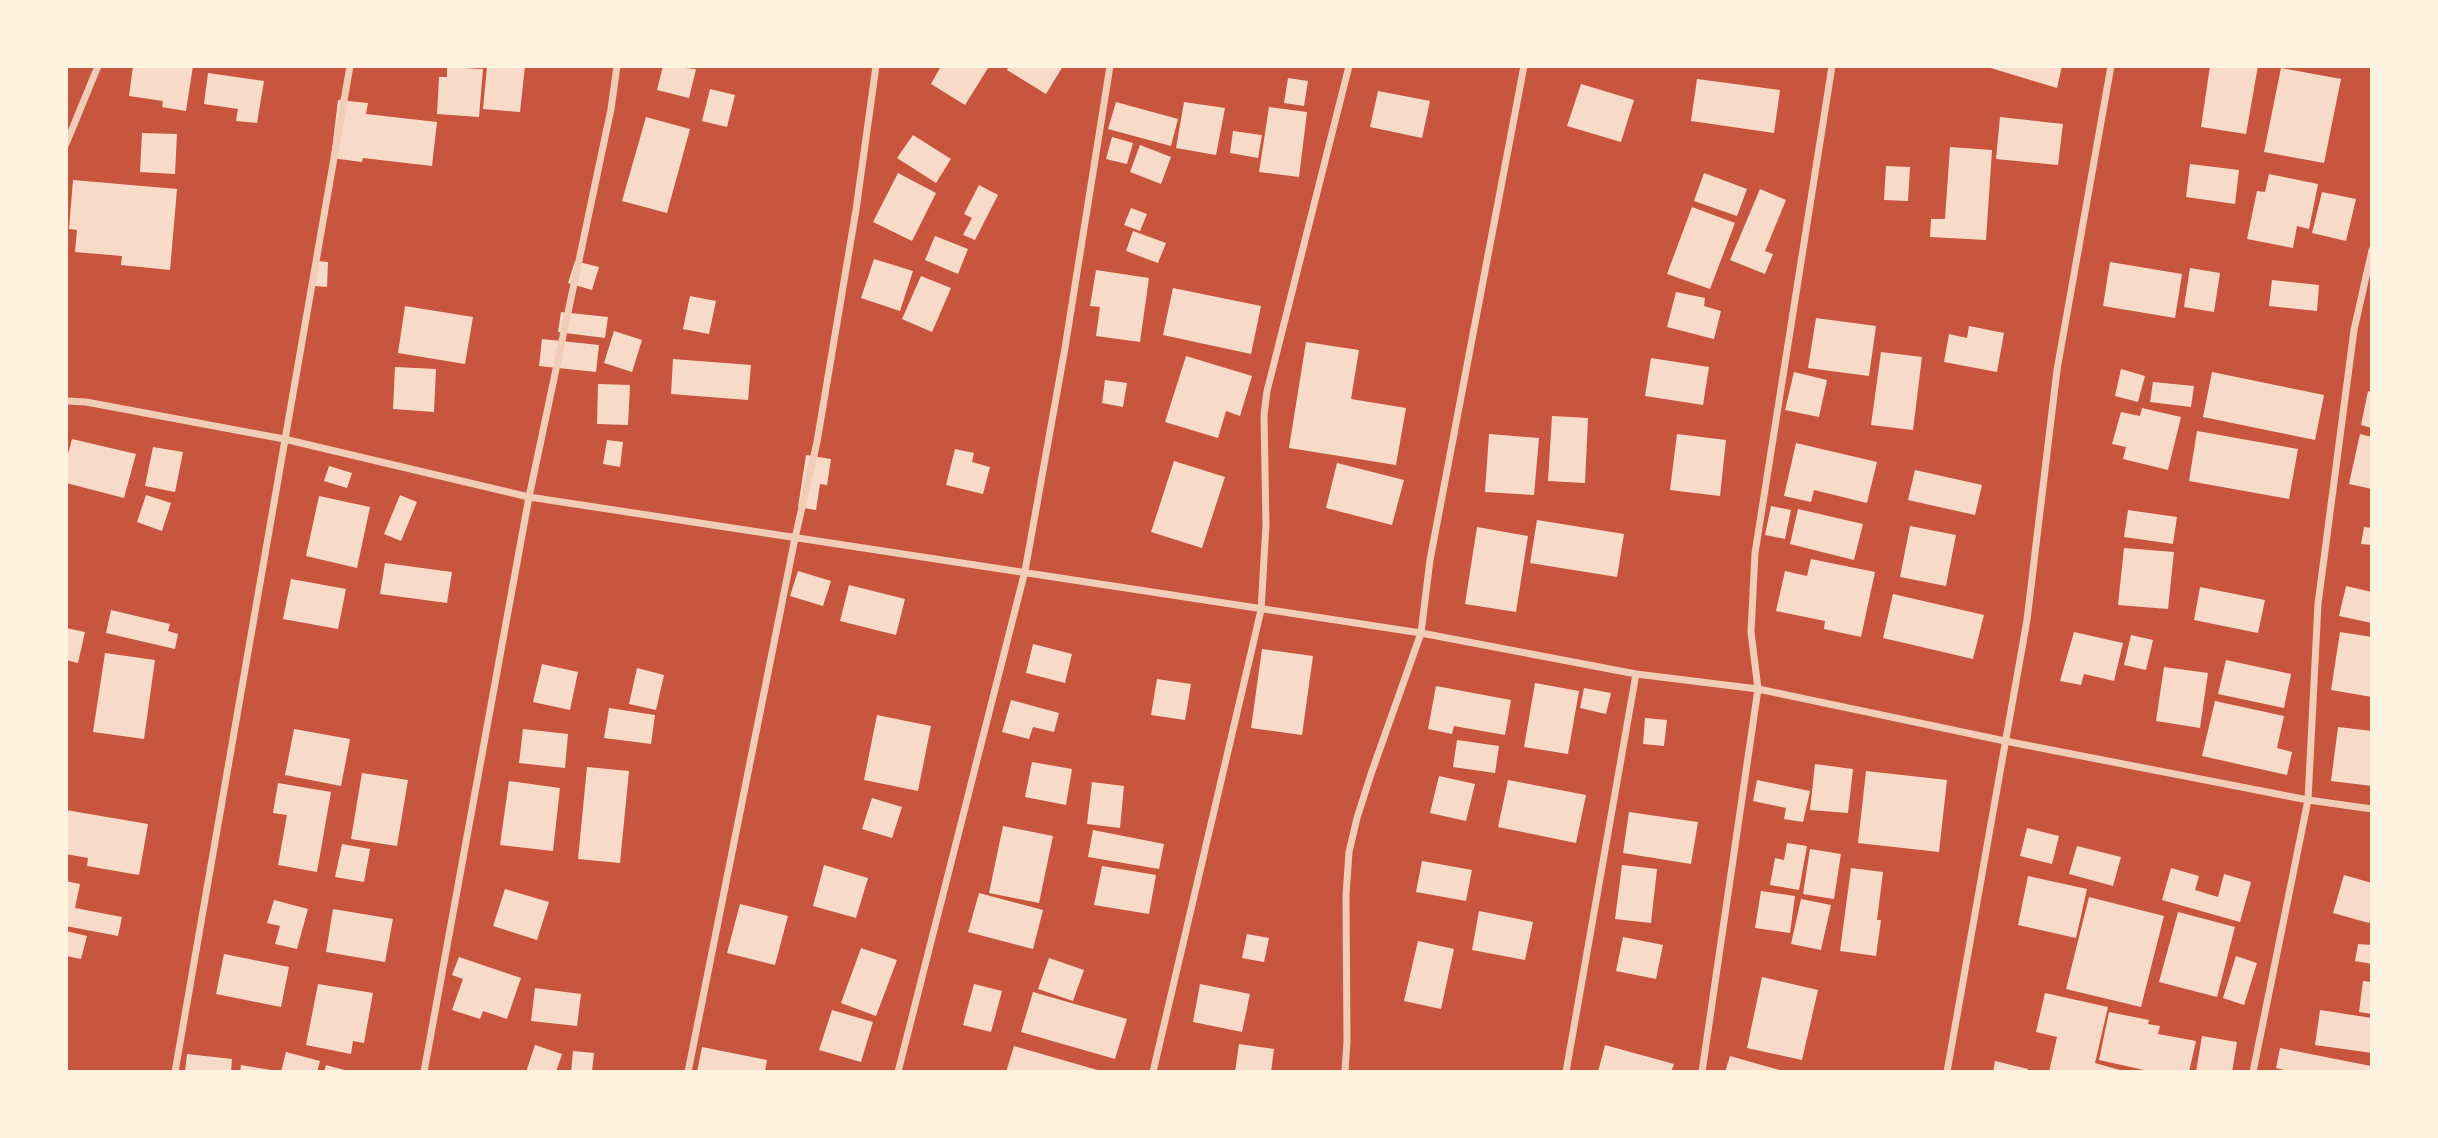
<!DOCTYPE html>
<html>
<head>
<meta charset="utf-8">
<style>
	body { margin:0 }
	#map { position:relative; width:2438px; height:1138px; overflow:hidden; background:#c8553d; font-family:"Open Sans",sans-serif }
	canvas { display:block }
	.frame { position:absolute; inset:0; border:68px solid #fff3e0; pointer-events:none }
</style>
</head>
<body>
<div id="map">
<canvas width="2438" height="1138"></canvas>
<div class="frame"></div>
</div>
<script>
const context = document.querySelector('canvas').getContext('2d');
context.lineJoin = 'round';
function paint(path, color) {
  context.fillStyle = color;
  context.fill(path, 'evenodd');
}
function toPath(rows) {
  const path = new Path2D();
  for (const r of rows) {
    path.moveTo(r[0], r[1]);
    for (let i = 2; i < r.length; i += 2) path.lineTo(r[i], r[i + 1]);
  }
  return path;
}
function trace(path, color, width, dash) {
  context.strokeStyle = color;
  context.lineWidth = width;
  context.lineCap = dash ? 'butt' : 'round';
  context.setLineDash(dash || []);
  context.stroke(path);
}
const building = toPath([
	[133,66,193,66,186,111,162,107,163,101,129,96],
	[487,66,525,66,520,112,483,109],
	[663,66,696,69,689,98,657,90],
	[941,66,985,66,988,68,965,105,931,84],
	[1009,66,1063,66,1046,94,1007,70],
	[1984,66,2062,66,2057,88],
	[2210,66,2258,66,2246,134,2201,127],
	[447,67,483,69,479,117,437,114,439,77,447,77],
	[2281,68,2341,79,2324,163,2264,152],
	[208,73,264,81,257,123,236,121,238,109,204,104],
	[1288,78,1308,81,1304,106,1284,103],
	[1697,79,1780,90,1774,133,1691,121],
	[1581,84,1634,100,1621,142,1567,126],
	[710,89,735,95,727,127,702,121],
	[1378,91,1430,101,1422,138,1370,127],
	[338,100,368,103,366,114,437,122,432,166,363,158,362,162,331,158],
	[1116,102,1178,119,1171,146,1108,129],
	[1184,102,1225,108,1216,155,1176,148],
	[1269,107,1307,112,1299,177,1259,172],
	[646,117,690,129,667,213,622,201],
	[2000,117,2063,124,2058,165,1996,159],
	[1233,131,1262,135,1258,158,1230,153],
	[142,133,177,134,175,174,140,172],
	[913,135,951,159,936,183,897,158],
	[1112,137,1133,143,1127,164,1106,159],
	[1140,145,1171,157,1161,184,1130,172],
	[1950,147,1992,150,1986,240,1930,237,1931,219,1945,219],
	[2190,164,2239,170,2235,204,2186,197],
	[1886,166,1910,167,1908,201,1884,200],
	[898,173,936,193,912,241,873,222],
	[1704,173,1747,189,1737,216,1694,201],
	[2269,174,2318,184,2309,229,2297,226,2293,248,2247,239,2257,191,2265,192],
	[73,180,177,189,170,270,121,265,122,256,75,252,77,230,69,229],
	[979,185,998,195,975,240,963,235,972,218,964,214],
	[1760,189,1786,200,1765,251,1773,254,1765,274,1730,260],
	[2322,192,2356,199,2346,241,2312,233],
	[1692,207,1735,223,1710,289,1667,274],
	[1131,208,1147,214,1140,231,1124,225],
	[1133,231,1166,243,1158,263,1126,251],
	[935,236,968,249,958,274,925,260],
	[874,259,913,271,900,311,861,298],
	[317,261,328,262,327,287,315,286],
	[575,261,599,267,592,290,568,283],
	[2110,262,2182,274,2175,318,2103,306],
	[2190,268,2220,273,2214,312,2184,307],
	[1096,270,1149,278,1140,342,1096,336,1100,307,1090,306],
	[921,276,951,288,932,332,902,319],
	[2272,280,2319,285,2317,311,2269,306],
	[1173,288,1261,306,1251,354,1163,335],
	[1676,292,1705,298,1704,306,1721,311,1714,339,1667,327],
	[690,296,716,301,709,334,683,329],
	[405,306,473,317,465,364,398,353],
	[561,312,608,317,605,338,558,332],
	[1816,318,1876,326,1869,376,1808,368],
	[1969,326,2004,333,1997,372,1944,362,1949,334,1967,338],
	[614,331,642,340,632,372,604,363],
	[542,339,599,345,596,372,539,366],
	[1306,342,1359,350,1351,399,1406,408,1396,465,1289,448],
	[1881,352,1922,357,1913,430,1871,425],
	[1186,356,1252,376,1240,416,1226,411,1218,438,1165,422],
	[1651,358,1709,367,1703,405,1645,396],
	[673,359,751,365,748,400,671,394],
	[395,367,436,369,434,412,393,409],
	[2121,369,2145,376,2138,402,2115,396],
	[1794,372,1827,380,1819,417,1785,410],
	[2212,372,2324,395,2315,440,2203,417],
	[1105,380,1127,383,1123,407,1102,403],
	[2153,382,2194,386,2191,407,2150,402],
	[598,384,630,385,628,425,597,424],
	[2368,391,2372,392,2372,428,2361,425],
	[2142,408,2181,417,2168,470,2123,459,2126,447,2112,444,2121,412,2140,416],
	[1552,416,1588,418,1585,483,1548,481],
	[2197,431,2298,449,2289,499,2189,481],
	[1489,434,1539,438,1534,495,1485,492],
	[1677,434,1726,440,1720,496,1670,490],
	[2360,434,2372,437,2372,489,2349,484],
	[72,439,136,454,124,498,66,483,66,461],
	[607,440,623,442,620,467,603,464],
	[1796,443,1877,462,1867,503,1814,490,1811,502,1784,496],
	[153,447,183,452,175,492,145,486],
	[955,449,974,453,972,462,990,467,983,494,946,485],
	[806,455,831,459,827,485,820,484,816,510,798,507],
	[1174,461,1225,477,1202,548,1151,532],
	[1337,463,1404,480,1392,525,1326,508],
	[329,466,352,473,347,488,324,481],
	[1915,470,1982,485,1975,515,1908,500],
	[146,495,171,503,162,531,137,522],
	[400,495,417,502,401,541,384,534],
	[319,496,370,507,357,568,306,556],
	[1771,506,1791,510,1785,539,1765,535],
	[1798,509,1863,524,1854,560,1790,544],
	[2128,510,2177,517,2173,544,2124,537],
	[1537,520,1624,534,1617,577,1530,563],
	[1910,526,1956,535,1946,586,1900,577],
	[1477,527,1528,536,1516,612,1465,604],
	[2364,527,2372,528,2372,545,2361,544],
	[2124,548,2174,552,2168,609,2118,605],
	[1811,559,1875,572,1861,637,1824,629,1825,621,1776,611,1785,571,1807,576],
	[385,563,452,572,447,603,380,594],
	[798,571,831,581,823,606,790,596],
	[291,579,346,589,338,629,283,619],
	[849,585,905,599,896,635,840,621],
	[2346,586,2372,592,2372,623,2339,616],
	[2200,587,2265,600,2258,633,2194,620],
	[1893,594,1984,615,1973,659,1883,638],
	[111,610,170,624,168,631,178,634,175,649,106,633],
	[66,628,85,632,78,663,66,660],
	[2074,632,2123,643,2114,681,2084,674,2081,685,2060,681],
	[2340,632,2372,637,2372,697,2331,690],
	[2131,635,2153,640,2146,670,2124,665],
	[1033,644,1072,654,1065,683,1026,673],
	[1262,649,1313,656,1302,735,1251,728],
	[105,653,155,660,144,739,93,732],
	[2226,660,2291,674,2284,708,2218,694],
	[542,664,578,672,570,710,533,702],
	[2164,667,2208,673,2200,728,2156,721],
	[637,668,664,675,656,710,629,704],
	[1157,679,1191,684,1185,720,1151,715],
	[1535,683,1579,691,1568,754,1524,747],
	[1436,686,1511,700,1505,735,1454,726,1452,734,1428,729],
	[1584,688,1611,693,1606,714,1580,708],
	[1011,700,1059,713,1054,732,1033,727,1029,739,1002,732],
	[2215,701,2284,716,2277,748,2292,752,2287,775,2202,756],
	[609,708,655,715,651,744,604,738],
	[877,715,931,726,918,791,864,780],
	[1645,718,1667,720,1664,746,1643,744],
	[2338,727,2372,731,2372,786,2331,781],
	[294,729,350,739,341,786,285,775],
	[523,729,568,734,565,768,519,763],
	[1457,740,1499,746,1495,773,1453,767],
	[1032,762,1072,769,1066,805,1025,797],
	[1815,764,1853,769,1848,813,1810,810],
	[587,767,629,771,620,863,578,859],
	[1866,771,1947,780,1939,852,1858,843],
	[362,773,408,780,397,846,351,839],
	[1439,776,1475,784,1466,821,1430,813],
	[1508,780,1586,795,1576,843,1498,827],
	[1757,780,1810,791,1803,822,1784,819,1786,808,1753,801],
	[509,781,560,788,553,851,500,845],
	[1092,782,1124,786,1120,828,1087,824],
	[278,783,331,792,317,872,278,865,287,815,273,813],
	[872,798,902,807,892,838,862,829],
	[66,810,148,824,139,875,87,866,88,858,66,854],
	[1629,812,1698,822,1691,864,1623,853],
	[1003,826,1053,836,1039,903,989,893],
	[2027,828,2059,836,2052,864,2020,856],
	[1093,830,1164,844,1159,869,1088,857],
	[1787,843,1807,846,1799,890,1770,885,1775,858,1784,860],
	[342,844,370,849,364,882,335,877],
	[2077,846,2121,857,2113,886,2069,874],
	[1810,849,1841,854,1834,899,1803,894],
	[1422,861,1472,870,1466,901,1416,892],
	[824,865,868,878,856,918,813,906],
	[1622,865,1657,869,1651,923,1615,919],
	[1102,866,1156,875,1149,914,1094,905],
	[1851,868,1883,872,1877,920,1881,920,1876,956,1840,951],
	[2171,868,2199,876,2195,890,2218,897,2224,874,2251,882,2240,922,2162,900],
	[2344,875,2372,883,2372,914,2369,923,2333,913],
	[2028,876,2087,889,2076,938,2018,925],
	[66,881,80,884,75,908,122,917,118,936,66,926],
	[505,889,549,902,537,940,493,926],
	[1761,891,1795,896,1790,933,1755,928],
	[979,893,1043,910,1033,949,968,932],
	[2089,897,2164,916,2141,1007,2066,989],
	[1801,899,1831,905,1821,950,1791,944],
	[274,900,308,909,297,949,275,944,280,926,267,923],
	[740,904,788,916,775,965,727,953],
	[333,909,393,919,385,962,326,952],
	[1479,911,1533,922,1525,960,1472,950],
	[2178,912,2235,927,2217,997,2159,982],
	[66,931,87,936,81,959,66,956],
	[1247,934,1269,938,1264,962,1242,958],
	[1623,937,1663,945,1656,979,1616,971],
	[1418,941,1454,949,1441,1009,1404,1001],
	[2358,944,2372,945,2372,964,2355,961],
	[861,948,897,960,876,1016,841,1003],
	[224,954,289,967,281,1007,216,994],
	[2236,956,2257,963,2244,1005,2223,998],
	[459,957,521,978,507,1019,483,1011,480,1019,452,1010,463,979,452,975],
	[1049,958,1084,970,1073,1001,1038,989],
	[1762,977,1818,990,1802,1060,1747,1048],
	[2363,981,2372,982,2372,1014,2359,1012],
	[318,984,373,993,364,1043,353,1041,351,1054,306,1045],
	[974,984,1002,991,991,1032,963,1025],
	[1200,984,1250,994,1242,1032,1193,1022],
	[535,988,581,994,577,1026,531,1021],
	[1033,992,1127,1019,1115,1059,1021,1032],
	[2045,993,2108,1007,2095,1063,2127,1072,2049,1072,2057,1037,2036,1032],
	[832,1010,873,1022,861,1062,819,1050],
	[2320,1010,2372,1018,2372,1053,2315,1045],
	[2109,1012,2149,1020,2148,1024,2160,1026,2158,1034,2196,1041,2189,1072,2153,1072,2099,1060],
	[2202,1036,2237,1042,2232,1072,2196,1072],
	[1239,1044,1274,1049,1271,1072,1235,1072],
	[535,1045,562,1054,556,1072,526,1072],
	[1605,1045,1674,1064,1671,1072,1598,1072],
	[1014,1046,1101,1071,1101,1072,1006,1072],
	[702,1047,767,1060,765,1072,697,1072],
	[2280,1048,2371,1066,2370,1072,2292,1072,2276,1068],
	[573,1051,594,1053,592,1072,571,1072],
	[286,1052,320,1061,317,1072,281,1072],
	[187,1054,232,1059,231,1072,185,1072],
	[1730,1056,1783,1071,1783,1072,1725,1072],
	[1995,1061,2028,1069,2027,1072,1993,1072],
	[241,1065,271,1070,271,1072,240,1072],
	[326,1065,348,1071,348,1072,324,1072]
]);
const minor = toPath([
	[66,144,98,66],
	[66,401,86,402,284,439,529,497,1421,633,1636,674,1758,689,2005,741,2308,800,2372,809],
	[175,1072,350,66],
	[424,1072,529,497,611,109,617,66],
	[688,1072,795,538,817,442,856,210,876,66],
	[898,1072,1025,571,1065,348,1110,66],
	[1153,1072,1261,610,1266,525,1264,415,1267,391,1349,66],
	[1345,1072,1347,1041,1346,895,1349,852,1357,818,1371,774,1421,633,1430,560,1524,66],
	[1566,1072,1636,674],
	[1702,1072,1758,689,1751,632,1755,553,1832,66],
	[1947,1072,2027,620,2057,370,2111,66],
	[2253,1072,2308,800,2318,604,2354,330,2372,250]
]);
paint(building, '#f7dbc8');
trace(minor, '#f1ccb7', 7);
</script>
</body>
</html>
